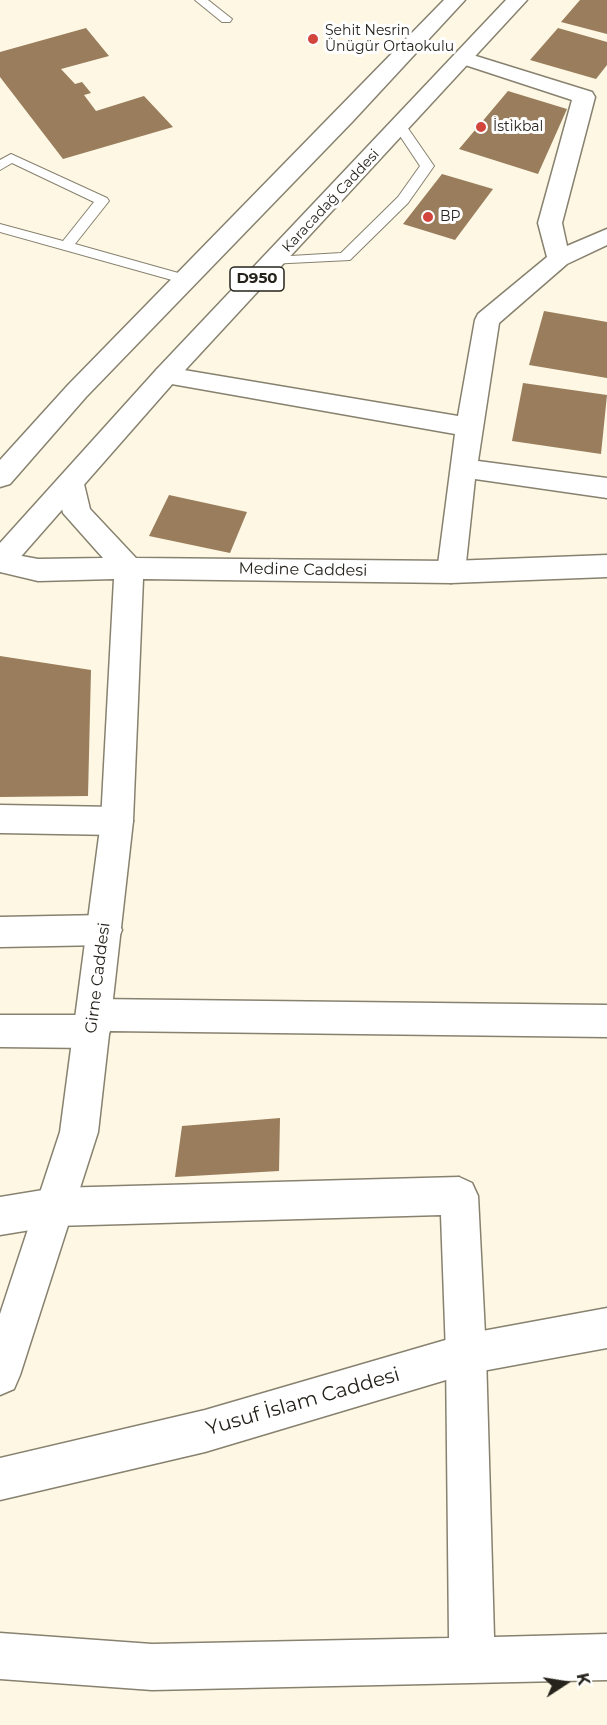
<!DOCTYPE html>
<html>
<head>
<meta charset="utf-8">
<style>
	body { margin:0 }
	#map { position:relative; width:607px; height:1725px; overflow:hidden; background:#fdf7e3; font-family:Montserrat,sans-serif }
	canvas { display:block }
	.north { position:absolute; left:535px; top:1653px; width:60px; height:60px; -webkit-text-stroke:4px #fff; paint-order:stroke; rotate:78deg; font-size:16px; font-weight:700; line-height:24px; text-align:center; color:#26231c }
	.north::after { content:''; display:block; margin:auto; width:21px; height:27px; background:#26231c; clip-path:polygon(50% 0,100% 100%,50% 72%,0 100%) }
</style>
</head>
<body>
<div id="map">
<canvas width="607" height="1725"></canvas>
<div class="north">K</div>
</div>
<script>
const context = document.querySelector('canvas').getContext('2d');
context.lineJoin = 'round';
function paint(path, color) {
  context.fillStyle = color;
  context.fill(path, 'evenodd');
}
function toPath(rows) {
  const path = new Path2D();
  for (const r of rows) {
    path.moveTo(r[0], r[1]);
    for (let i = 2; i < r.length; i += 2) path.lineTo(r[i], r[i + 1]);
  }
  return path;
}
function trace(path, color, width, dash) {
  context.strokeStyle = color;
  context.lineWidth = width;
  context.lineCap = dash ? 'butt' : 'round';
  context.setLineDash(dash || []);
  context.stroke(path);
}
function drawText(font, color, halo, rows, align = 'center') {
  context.font = font + ' Montserrat,sans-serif';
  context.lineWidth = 6;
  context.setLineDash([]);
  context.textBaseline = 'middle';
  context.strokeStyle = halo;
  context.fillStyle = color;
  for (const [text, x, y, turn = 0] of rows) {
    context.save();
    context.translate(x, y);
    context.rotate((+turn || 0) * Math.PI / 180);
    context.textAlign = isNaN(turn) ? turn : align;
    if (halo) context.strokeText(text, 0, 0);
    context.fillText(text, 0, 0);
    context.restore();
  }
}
const building = toPath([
	[580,0,607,0,607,34,561,22],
	[86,28,109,56,61,69,75,84,82,82,91,93,84,95,96,111,144,96,173,127,63,159,0,77,0,52],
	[558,28,607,42,607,65,596,79,530,60],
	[508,91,567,109,538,174,459,149],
	[442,174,493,189,455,240,403,224],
	[544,311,607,322,607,378,529,365],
	[523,383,607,395,601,454,512,441],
	[169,495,247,512,230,553,149,536],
	[0,656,91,670,88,796,0,797],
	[280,1118,279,1171,175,1177,182,1126]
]);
const lane = toPath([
	[195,0,208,0,232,19,230,22,222,22,195,0],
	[400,123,405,124,434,166,408,203,350,260,269,264,267,261,269,258,274,257,341,253,398,197,420,166,394,127,400,123],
	[11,154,107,198,109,201,75,244,189,276,191,279,189,282,179,282,0,232,0,224,63,241,94,202,12,163,0,170,0,160,11,154]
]);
const street = toPath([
	[463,52,592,92,595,97,562,223,567,246,607,229,607,245,567,264,499,323,478,461,607,478,607,498,475,479,465,572,461,579,451,583,441,579,437,572,455,434,166,383,157,381,153,375,157,369,166,367,458,416,475,320,478,314,547,257,538,223,572,100,456,62,453,58,456,54,463,52],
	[0,805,117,807,128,811,133,821,128,831,117,835,0,833,0,805],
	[105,915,117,919,122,930,117,941,105,945,0,947,0,917,105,915],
	[94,999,607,1005,607,1037,110,1031,105,1044,92,1048,0,1047,0,1015,76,1015,82,1004,94,999],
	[459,1177,472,1183,478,1196,486,1354,494,1637,607,1634,607,1680,152,1690,0,1679,0,1633,152,1644,449,1638,446,1354,441,1215,55,1226,0,1235,0,1197,55,1188,459,1177]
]);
const secondary = toPath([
	[70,474,80,477,84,484,90,509,136,558,451,561,607,555,607,577,451,583,143,579,133,821,98,1132,20,1375,14,1389,0,1395,0,1314,60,1132,101,821,114,579,38,581,0,572,0,552,38,559,103,558,63,513,56,484,60,477,70,474],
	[607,1308,607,1348,466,1374,205,1452,0,1500,0,1458,205,1410,466,1334,607,1308]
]);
const highway = toPath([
	[444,0,465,0,353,121,86,397,10,484,0,487,0,460,68,385,444,0],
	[506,0,527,0,175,381,10,569,0,572,0,543,157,369,506,0]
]);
const markers = [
	[313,39,6,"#d3443d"],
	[481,127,6,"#d3443d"],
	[428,217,6,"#d3443d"]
];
const farPoinames = [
	["Şehit Nesrin",325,31],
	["Ünügür Ortaokulu",325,47],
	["İstikbal",493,127],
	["BP",440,217]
];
const farStreetnames = [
	["Karacadağ Caddesi",331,201,-47]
];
const shields = [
	[257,279,54]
];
const shieldNames = [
	["D950",257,279]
];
const streetNames = [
	["Medine Caddesi",303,570,1],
	["Girne Caddesi",98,978,-83]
];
const nearStreetnames = [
	["Yusuf İslam Caddesi",303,1402,-16]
];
paint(building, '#997d5c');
trace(lane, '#87816f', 2);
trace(street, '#87816f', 3);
trace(secondary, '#87816f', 3);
trace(highway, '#87816f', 3);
paint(lane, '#fff');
paint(street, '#fff');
paint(secondary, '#fff');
paint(highway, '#fff');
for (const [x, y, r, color] of markers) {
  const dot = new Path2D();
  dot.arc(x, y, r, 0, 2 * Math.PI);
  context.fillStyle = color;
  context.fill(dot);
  trace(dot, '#fff', 2);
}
drawText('14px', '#26231c', '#fff', farPoinames, 'left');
drawText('14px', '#26231c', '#fff', farStreetnames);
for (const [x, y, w] of shields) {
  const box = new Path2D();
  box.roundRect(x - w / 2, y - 12, w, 24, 4.5);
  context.fillStyle = '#fff';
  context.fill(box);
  trace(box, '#26231c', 1.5);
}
drawText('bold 15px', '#26231c', null, shieldNames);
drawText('16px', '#26231c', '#fff', streetNames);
drawText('20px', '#26231c', '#fff', nearStreetnames);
</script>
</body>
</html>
